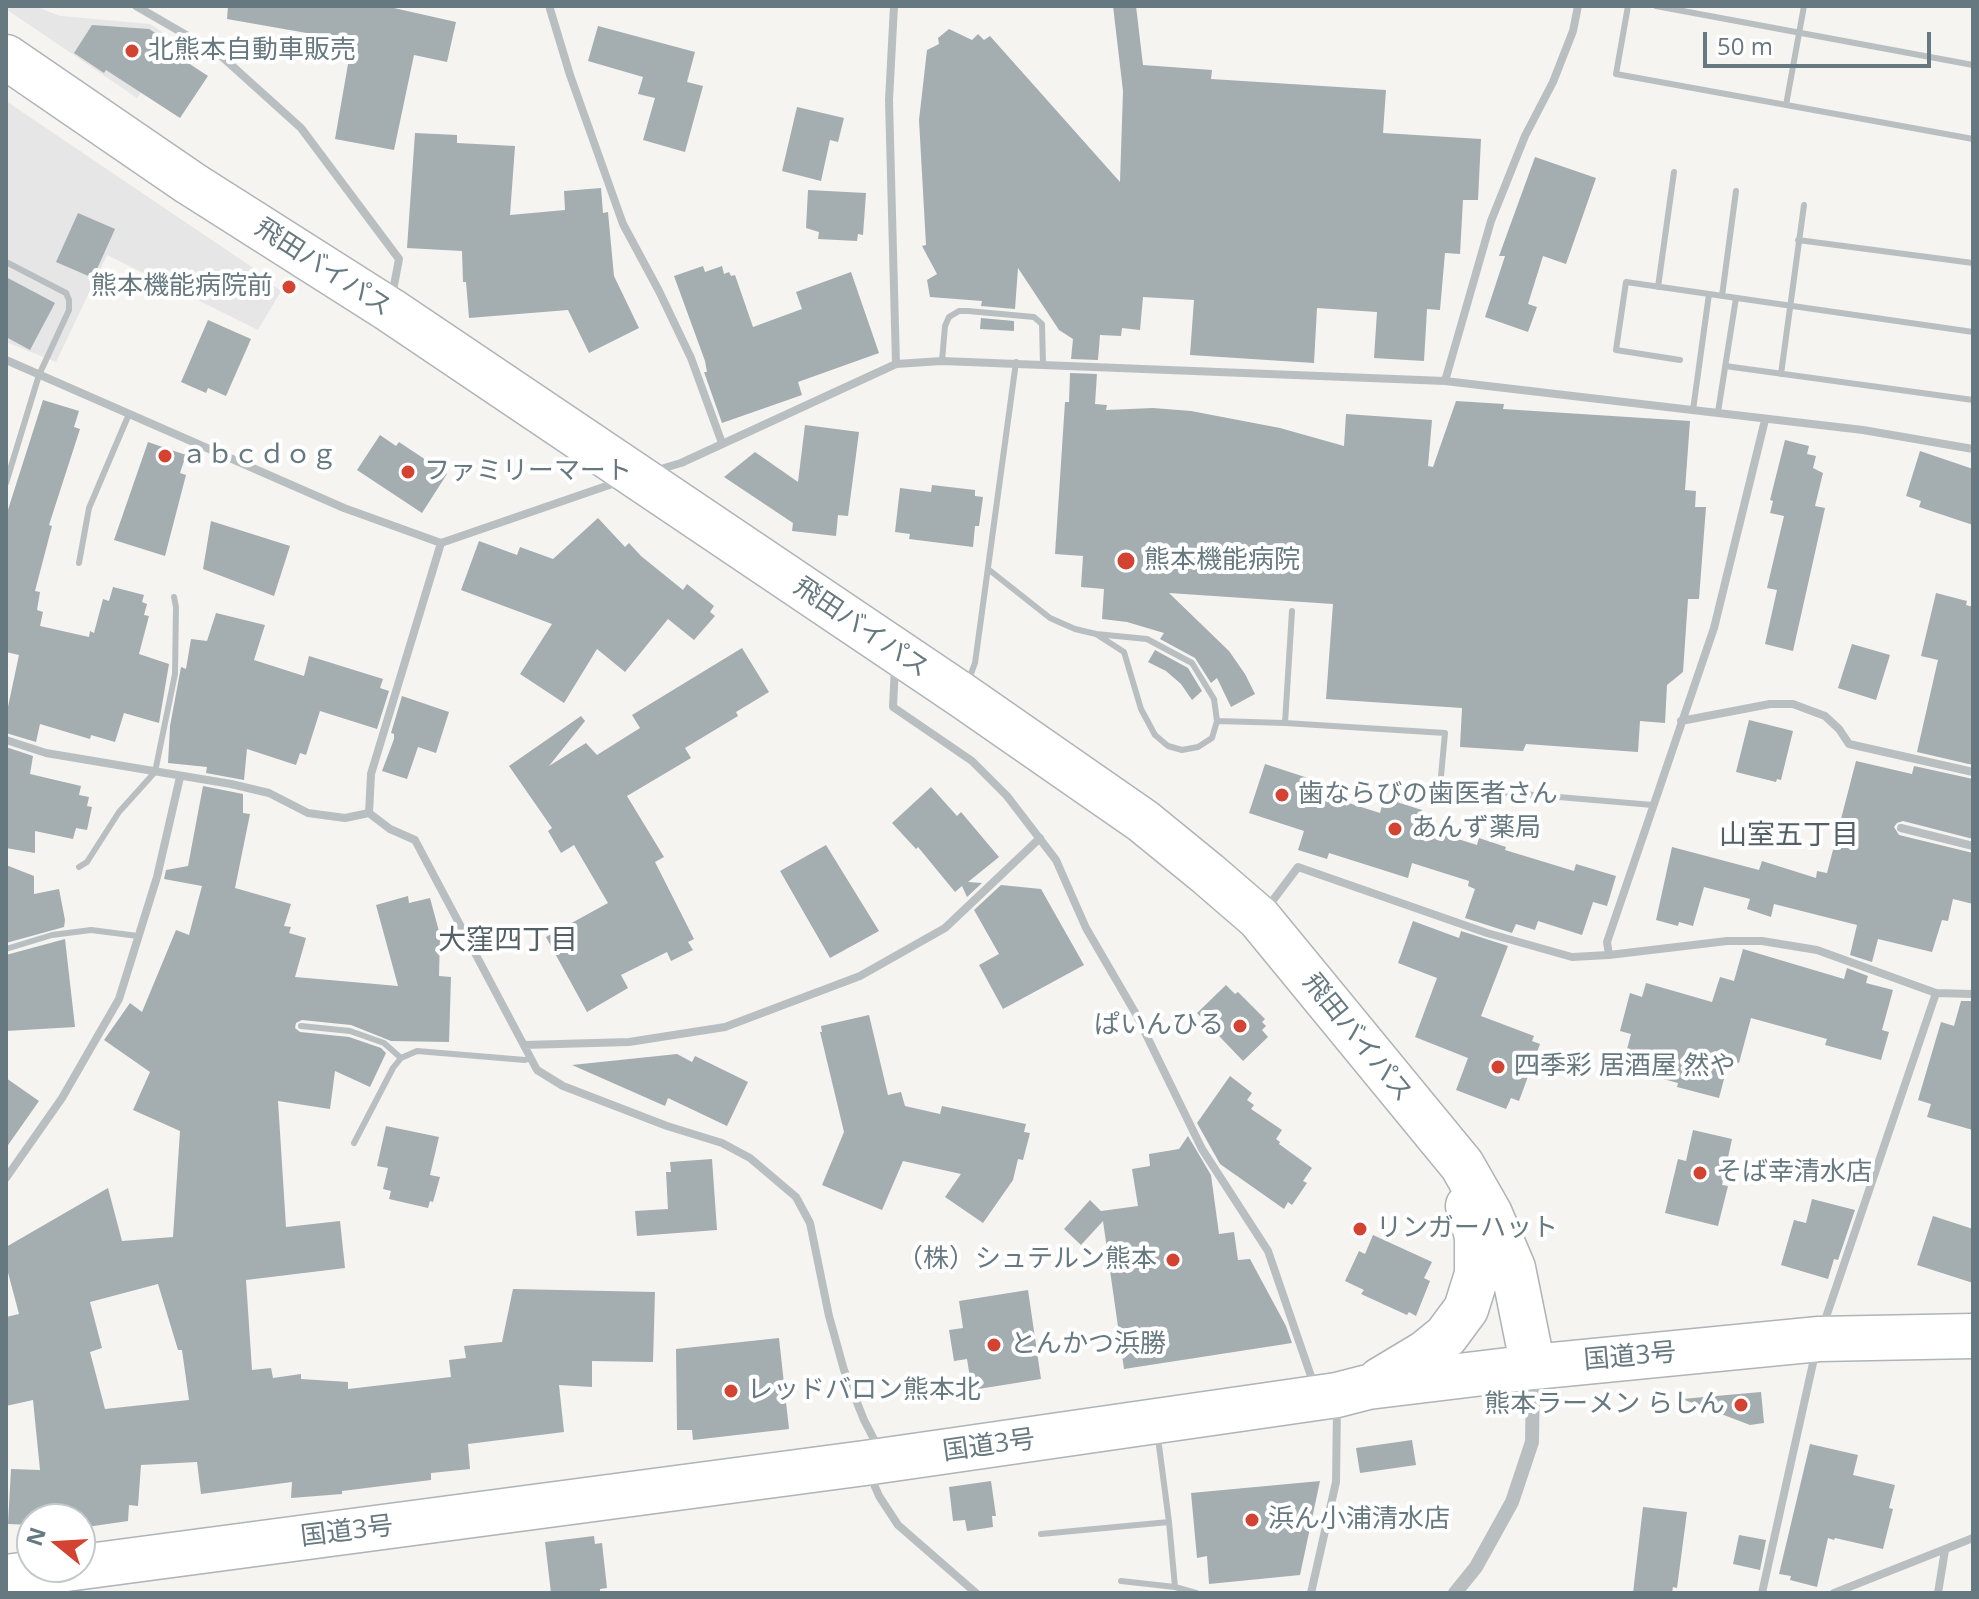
<!DOCTYPE html>
<html>
<head>
<meta charset="utf-8">
<style>
	body { margin:0 }
	#map { position:relative; width:1979px; height:1599px; overflow:hidden; background:#f5f4f1; font-family:"Open Sans",sans-serif }
	canvas { display:block }
	.frame { position:absolute; inset:0; border:8px solid #667880; pointer-events:none }
	.north { position:absolute; left:16px; top:1503px; width:80px; height:80px; box-sizing:border-box; background:#fff; border:2px solid #c2c9cc; border-radius:50%; rotate:288deg; font-size:22px; font-weight:700; line-height:32px; text-align:center; color:#667880 }
	.north::after { content:''; display:block; margin:auto; width:28px; height:36px; background:#d44332; clip-path:polygon(50% 0,100% 100%,50% 72%,0 100%) }
	.scale { position:absolute; left:1703px; top:32px; width:228px; height:36px; box-sizing:border-box; border:4px solid #667880; border-top:0; padding-left:10px; font-size:24px; line-height:28px; white-space:nowrap; color:#667880; -webkit-text-stroke:6px #fff; paint-order:stroke }
</style>
</head>
<body>
<div id="map">
<canvas width="1979" height="1599"></canvas>
<div class="frame"></div>
<div class="north">N</div>
<div class="scale">50 m</div>
</div>
<script>
const context = document.querySelector('canvas').getContext('2d');
context.lineJoin = 'round';
function paint(path, color) {
  context.fillStyle = color;
  context.fill(path, 'evenodd');
}
function toPath(rows) {
  const path = new Path2D();
  for (const r of rows) {
    path.moveTo(r[0], r[1]);
    for (let i = 2; i < r.length; i += 2) path.lineTo(r[i], r[i + 1]);
  }
  return path;
}
function trace(path, color, width, dash) {
  context.strokeStyle = color;
  context.lineWidth = width;
  context.lineCap = dash ? 'butt' : 'round';
  context.setLineDash(dash || []);
  context.stroke(path);
}
function drawText(font, color, halo, rows, align = 'center') {
  context.font = font + ' "Open Sans","Noto Sans JP",sans-serif';
  context.lineWidth = 8;
  context.setLineDash([]);
  context.textBaseline = 'middle';
  context.strokeStyle = halo;
  context.fillStyle = color;
  for (const [text, x, y, turn = 0] of rows) {
    context.save();
    context.translate(x, y);
    context.rotate((+turn || 0) * Math.PI / 180);
    context.textAlign = isNaN(turn) ? turn : align;
    if (halo) context.strokeText(text, 0, 0);
    context.fillText(text, 0, 0);
    context.restore();
  }
}
const built = toPath([
	[6,6,35,6,60,16,150,24,175,41,137,98,6,9],
	[6,101,274,282,273,285,281,291,258,330,107,255,56,362,6,342]
]);
const building = toPath([
	[228,6,385,6,456,22,447,62,414,55,394,150,335,139,352,41,227,19],
	[1113,6,1136,6,1143,65,1212,70,1211,79,1386,90,1383,133,1481,139,1478,200,1463,200,1460,254,1445,253,1440,310,1427,309,1424,361,1374,358,1377,312,1317,308,1314,363,1190,355,1194,300,1143,297,1140,330,1122,328,1121,336,1100,335,1098,360,1071,359,1073,339,1059,330,1018,268,1015,309,981,306,982,301,930,297,927,280,937,274,922,246,926,245,919,120,927,50,939,44,938,38,949,29,972,40,978,34,984,40,990,36,1120,182,1123,91],
	[92,25,149,29,171,43,167,49,208,76,180,118,106,70,104,73,74,53],
	[598,26,695,52,687,82,703,86,685,152,643,140,655,98,638,94,643,77,588,61],
	[797,107,844,118,838,142,830,140,821,181,782,171],
	[415,133,457,135,457,143,515,146,510,215,565,210,564,191,601,188,603,213,608,212,614,276,639,328,589,353,568,310,469,318,466,282,463,282,462,251,407,248],
	[1535,157,1596,178,1566,264,1543,256,1528,304,1537,307,1528,332,1485,317,1505,256,1499,256],
	[808,190,866,193,863,235,858,234,857,241,818,239,819,232,806,228],
	[78,213,115,229,93,278,56,262],
	[703,266,705,272,722,266,724,274,729,272,731,276,735,275,753,327,802,309,796,292,851,272,879,353,798,382,802,395,722,423,704,372,707,372,705,361,674,276],
	[6,277,55,303,30,350,6,337],
	[981,318,1014,321,1014,331,980,329],
	[208,320,251,339,226,396,208,388,206,393,181,382],
	[1070,373,1097,374,1095,404,1107,405,1106,410,1153,408,1191,411,1280,428,1344,446,1346,414,1432,420,1428,466,1433,467,1456,401,1504,404,1503,409,1690,421,1685,490,1696,491,1695,507,1706,507,1699,599,1688,599,1683,672,1667,685,1665,723,1640,721,1638,752,1526,744,1523,751,1460,747,1462,708,1326,699,1333,604,1169,593,1229,651,1245,674,1255,694,1231,707,1217,678,1211,683,1195,658,1160,639,1164,633,1127,622,1102,619,1104,589,1081,587,1083,556,1055,554,1065,402,1069,402],
	[43,400,79,411,74,427,80,429,49,525,52,526,35,591,40,592,37,610,43,612,40,626,89,637,90,631,94,633,103,599,109,601,113,587,144,595,142,602,147,604,144,615,149,616,139,654,169,664,159,723,124,713,115,742,91,735,90,739,40,724,36,742,6,733,6,716,19,655,6,652,6,516],
	[805,425,859,432,848,516,838,515,836,536,792,531,793,523,724,477,755,452,798,482],
	[380,435,396,446,399,442,447,474,422,513,357,470],
	[1785,440,1809,446,1807,454,1816,456,1813,468,1823,473,1815,506,1825,508,1793,651,1765,644,1777,590,1767,588,1784,516,1770,513,1773,501,1770,500],
	[148,442,186,455,180,473,186,475,165,556,114,540],
	[1920,451,1973,469,1973,525,1919,507,1921,501,1906,496],
	[932,485,975,490,975,496,983,497,979,526,975,526,973,547,909,539,910,534,895,532,900,488,931,492],
	[598,518,625,547,629,543,641,556,683,590,687,584,714,606,710,612,715,616,694,640,668,619,625,672,597,649,564,703,520,674,552,624,461,590,479,541,517,555,520,547,553,559],
	[211,521,290,546,274,596,203,569],
	[1936,593,1967,601,1966,605,1973,607,1973,765,1917,752,1938,660,1921,656],
	[216,613,265,625,254,660,304,676,309,656,383,679,380,688,389,691,377,729,320,711,306,755,300,753,296,765,247,749,244,780,206,773,207,767,168,763,170,726,181,667,186,669,191,639,207,641],
	[1852,644,1890,655,1876,700,1838,688],
	[742,648,769,692,736,712,738,716,685,748,691,758,627,796,664,857,655,862,694,939,688,942,693,950,671,961,667,952,621,975,628,988,587,1012,546,937,608,903,574,845,561,853,548,831,552,828,509,766,581,716,585,721,549,766,586,743,597,755,640,728,632,715],
	[1155,650,1188,668,1202,691,1192,700,1181,684,1166,671,1148,662],
	[402,696,449,712,436,753,418,747,407,779,382,771,394,739,394,734,391,733],
	[1749,720,1793,731,1781,780,1777,779,1776,782,1736,772],
	[6,747,33,756,30,774,81,786,79,795,89,797,87,806,92,807,87,830,76,828,73,839,35,831,35,853,6,848],
	[1856,761,1912,774,1914,766,1973,779,1973,839,1903,821,1897,823,1894,827,1899,835,1973,853,1973,904,1953,899,1948,921,1942,920,1932,952,1878,939,1872,962,1850,955,1857,925,1774,904,1771,917,1747,909,1750,899,1704,887,1693,926,1679,922,1678,926,1656,920,1672,847,1759,870,1762,861,1816,878,1817,871,1827,873],
	[1265,764,1314,780,1311,791,1380,813,1384,798,1422,810,1416,826,1477,845,1479,838,1506,847,1505,850,1574,871,1576,864,1616,876,1607,906,1593,902,1582,935,1538,921,1535,930,1516,924,1512,933,1465,918,1475,889,1468,886,1469,881,1412,863,1408,878,1329,853,1327,859,1298,850,1304,831,1249,813],
	[203,786,243,794,243,813,250,814,235,888,291,904,284,926,291,927,289,933,306,938,295,977,398,986,376,905,408,896,409,903,430,898,440,935,439,976,451,977,449,1042,391,1041,351,1025,302,1020,296,1023,295,1028,300,1032,349,1037,381,1048,386,1053,370,1087,335,1071,330,1109,278,1101,286,1227,340,1221,345,1268,246,1280,252,1370,271,1368,273,1378,301,1374,301,1379,348,1382,348,1389,451,1377,449,1360,466,1358,464,1346,502,1342,513,1289,655,1292,653,1362,592,1361,592,1387,559,1385,564,1432,468,1444,470,1469,431,1473,431,1480,342,1491,342,1494,291,1498,292,1482,201,1494,197,1462,141,1465,138,1506,129,1505,128,1521,80,1528,80,1519,32,1519,32,1525,8,1524,11,1469,40,1470,33,1400,6,1406,6,1317,19,1314,6,1265,6,1247,108,1188,122,1241,173,1237,180,1131,133,1110,150,1072,104,1040,130,1003,142,1012,176,930,189,935,202,886,164,879,166,870,188,866],
	[158,1284,178,1350,182,1350,189,1400,105,1409,90,1352,102,1348,90,1302],
	[931,787,957,816,961,812,999,857,968,882,982,883,967,897,962,886,955,892,918,847,916,849,892,823],
	[826,845,879,931,830,958,780,871],
	[6,865,34,876,34,894,59,889,65,920,64,927,6,943],
	[1001,885,1041,889,1084,965,1003,1009,979,965,999,954,974,910],
	[1413,921,1459,938,1461,931,1508,946,1481,1016,1534,1036,1532,1041,1540,1044,1519,1101,1511,1098,1506,1109,1456,1090,1468,1058,1415,1037,1437,978,1398,963],
	[65,939,75,1027,6,1031,6,955],
	[1743,949,1844,979,1847,968,1868,976,1866,983,1893,990,1882,1030,1889,1032,1881,1060,1825,1045,1827,1039,1751,1018,1739,1063,1729,1060,1719,1098,1677,1087,1678,1083,1622,1068,1631,1034,1620,1031,1630,993,1642,997,1646,983,1712,1002,1720,977,1734,981],
	[1226,985,1235,994,1238,992,1265,1019,1262,1022,1266,1026,1262,1030,1268,1037,1243,1061,1197,1013],
	[1961,1001,1973,1001,1973,1130,1927,1117,1931,1104,1918,1100,1941,1022,1954,1026],
	[869,1015,888,1095,901,1092,905,1106,940,1114,942,1106,1026,1124,1024,1132,1030,1133,1023,1160,1018,1159,1013,1180,983,1223,945,1197,961,1174,903,1161,882,1210,822,1185,844,1132,820,1032,822,1032,821,1026],
	[677,1054,692,1062,695,1056,748,1082,727,1126,668,1098,665,1106,572,1065],
	[1230,1076,1252,1093,1247,1100,1254,1105,1251,1109,1282,1130,1276,1139,1280,1142,1279,1144,1312,1168,1303,1181,1307,1183,1292,1205,1288,1202,1284,1209,1220,1164,1197,1123],
	[6,1078,39,1101,6,1148],
	[386,1126,439,1137,430,1175,440,1177,433,1202,430,1201,428,1208,389,1199,391,1191,383,1189,388,1168,377,1166],
	[1693,1130,1732,1139,1722,1185,1728,1186,1718,1226,1665,1213,1678,1159,1686,1161],
	[1188,1136,1211,1175,1219,1234,1234,1232,1238,1260,1250,1259,1286,1326,1292,1343,1124,1369,1103,1221,1081,1245,1064,1229,1090,1200,1101,1211,1138,1206,1132,1169,1150,1166,1149,1154,1179,1149],
	[712,1159,717,1230,637,1236,635,1211,668,1209,666,1172,671,1172,670,1162],
	[1812,1199,1855,1210,1838,1260,1834,1259,1828,1279,1781,1265,1794,1220,1806,1223],
	[1933,1216,1973,1229,1973,1283,1917,1265],
	[1373,1235,1432,1262,1424,1278,1430,1281,1416,1316,1409,1312,1407,1315,1361,1294,1364,1290,1345,1281,1359,1251,1365,1254],
	[1028,1290,1041,1379,972,1390,967,1359,954,1361,949,1330,963,1328,959,1301],
	[779,1338,789,1429,693,1440,692,1430,677,1430,676,1349],
	[1761,1392,1764,1423,1750,1425,1682,1399],
	[1412,1440,1416,1465,1360,1473,1356,1448],
	[1810,1444,1858,1455,1853,1475,1895,1485,1889,1508,1893,1509,1883,1549,1835,1538,1834,1540,1828,1538,1817,1587,1790,1580,1791,1576,1779,1574],
	[991,1481,996,1516,992,1516,993,1527,967,1531,965,1520,953,1521,949,1487],
	[1320,1481,1300,1575,1209,1584,1207,1556,1197,1558,1191,1493],
	[1643,1507,1687,1512,1677,1588,1673,1587,1672,1593,1633,1593],
	[1739,1535,1766,1540,1760,1570,1733,1564],
	[594,1536,595,1544,602,1543,607,1588,600,1589,600,1593,551,1593,545,1542]
]);
const service = toPath([
	[1628,6,1616,74,1973,139],
	[1656,6,1973,65],
	[1786,105,1804,6],
	[1798,240,1973,263],
	[6,262,66,293,69,300,69,310,39,375,6,483],
	[1658,287,1674,172],
	[1722,296,1736,191],
	[1680,360,1616,350,1626,282,1973,332],
	[942,361,945,326,949,317,959,311,968,311,1034,317,1042,324,1043,364],
	[1725,366,1973,400],
	[1781,374,1804,205],
	[1693,410,1709,294],
	[1718,412,1736,298],
	[79,563,89,508,129,414],
	[988,569,1050,618,1075,629,1096,634,1147,639,1192,663,1214,699,1217,721,1212,738,1198,747,1182,750,1168,746,1155,735,1141,709,1124,652,1096,634],
	[969,679,975,663,1016,362],
	[1217,721,1285,723,1292,611],
	[1285,723,1445,733,1440,787,1653,805],
	[79,867,87,862,119,812,155,772,175,674,176,607,174,597],
	[6,949,52,935,91,930,138,936],
	[301,1026,350,1031,384,1043,401,1058],
	[354,1143,393,1068,401,1058,417,1051,525,1060,531,1058],
	[1041,1534,1169,1522,1158,1438],
	[1121,1581,1175,1587,1169,1522],
	[1175,1587,1196,1593]
]);
const minor = toPath([
	[136,6,219,54,301,128,399,259,392,296],
	[894,6,889,100,896,364],
	[550,9,570,75,623,224,659,291,691,358,722,443],
	[6,360,344,508,441,543,618,482],
	[1445,381,1491,221,1525,136,1553,82,1573,31,1578,6],
	[654,471,681,463,896,364,942,361,1445,381,1863,430,1973,449],
	[895,666,893,707,972,761,1007,796,1056,860,1086,928,1136,1014,1202,1149,1268,1251,1314,1385],
	[1681,721,1770,704,1793,704,1825,716,1839,729,1849,744,1973,772],
	[6,740,46,753,231,784,269,793,308,813,345,818,369,813,390,829,415,840,537,1070,563,1086,667,1126,722,1143,750,1158,796,1197,810,1223,829,1316,844,1370,864,1420,879,1449],
	[369,813,371,774,441,543],
	[1901,828,1973,846],
	[1267,908,1298,867,1487,933,1572,957,1609,955,1727,941,1762,941,1817,950,1936,993,1973,994],
	[1609,955,1607,942,1714,628,1765,420],
	[524,1045,629,1042,725,1027,860,976,945,928,1040,838],
	[6,1178,62,1098,119,999,157,877,180,777],
	[1823,1326,1936,993],
	[870,1475,879,1496,898,1525,976,1593],
	[1311,1593,1336,1482,1337,1408],
	[1762,1593,1815,1354],
	[1834,1593,1973,1538],
	[1938,1593,1945,1550]
]);
const tertiary = toPath([
	[1455,1593,1476,1567,1512,1502,1532,1442,1533,1374]
]);
const trunk = toPath([
	[6,57,190,183,390,310,963,696,1143,821,1208,874,1259,918,1462,1165,1490,1214,1513,1268,1533,1367],
	[1380,1380,1425,1353,1446,1336,1466,1309,1477,1274,1477,1236,1468,1206],
	[6,1577,865,1463,1337,1395,1368,1387,1533,1367,1819,1339,1973,1336]
]);
const markers = [
	[132,51,8,"#d44332"],
	[289,287,8,"#d44332"],
	[165,456,8,"#d44332"],
	[408,472,8,"#d44332"],
	[1126,561,10,"#d44332"],
	[1282,795,8,"#d44332"],
	[1395,829,8,"#d44332"],
	[1240,1026,8,"#d44332"],
	[1498,1067,8,"#d44332"],
	[1700,1173,8,"#d44332"],
	[1360,1229,8,"#d44332"],
	[1173,1260,8,"#d44332"],
	[994,1345,8,"#d44332"],
	[731,1391,8,"#d44332"],
	[1741,1405,8,"#d44332"],
	[1252,1520,8,"#d44332"]
];
const poiNames = [
	["北熊本自動車販売",148,51],
	["熊本機能病院前",273,287,"right"],
	["ａｂｃｄｏｇ",181,456],
	["ファミリーマート",424,472],
	["熊本機能病院",1144,561],
	["歯ならびの歯医者さん",1298,795],
	["あんず薬局",1411,829],
	["ぱいんひる",1224,1026,"right"],
	["四季彩 居酒屋 然や",1514,1067],
	["そば幸清水店",1716,1173],
	["リンガーハット",1376,1229],
	["（株）シュテルン熊本",1157,1260,"right"],
	["とんかつ浜勝",1010,1345],
	["レッドバロン熊本北",747,1391],
	["熊本ラーメン らしん",1725,1405,"right"],
	["浜ん小浦清水店",1268,1520]
];
const streetNames = [
	["飛田バイパス",323,268,33],
	["飛田バイパス",861,628,34],
	["飛田バイパス",1357,1038,51],
	["国道3号",1630,1357,-5],
	["国道3号",989,1446,-8],
	["国道3号",347,1532,-7]
];
const neighbourhoodNames = [
	["山室五丁目",1789,836],
	["大窪四丁目",508,941]
];
paint(built, '#e5e6e5');
paint(building, '#a4adb0');
trace(trunk, '#afb4b6', 47);
trace(service, '#b9bfc1', 6);
trace(minor, '#b9bfc1', 8);
trace(tertiary, '#b9bfc1', 14);
trace(trunk, '#fff', 44);
for (const [x, y, r, color] of markers) {
  const dot = new Path2D();
  dot.arc(x, y, r, 0, 2 * Math.PI);
  context.fillStyle = color;
  context.fill(dot);
  trace(dot, '#fff', 3);
}
drawText('26px', '#667880', '#fff', poiNames, 'left');
drawText('26px', '#667880', '#fff', streetNames);
drawText('28px', '#536066', '#fff', neighbourhoodNames);
</script>
</body>
</html>
